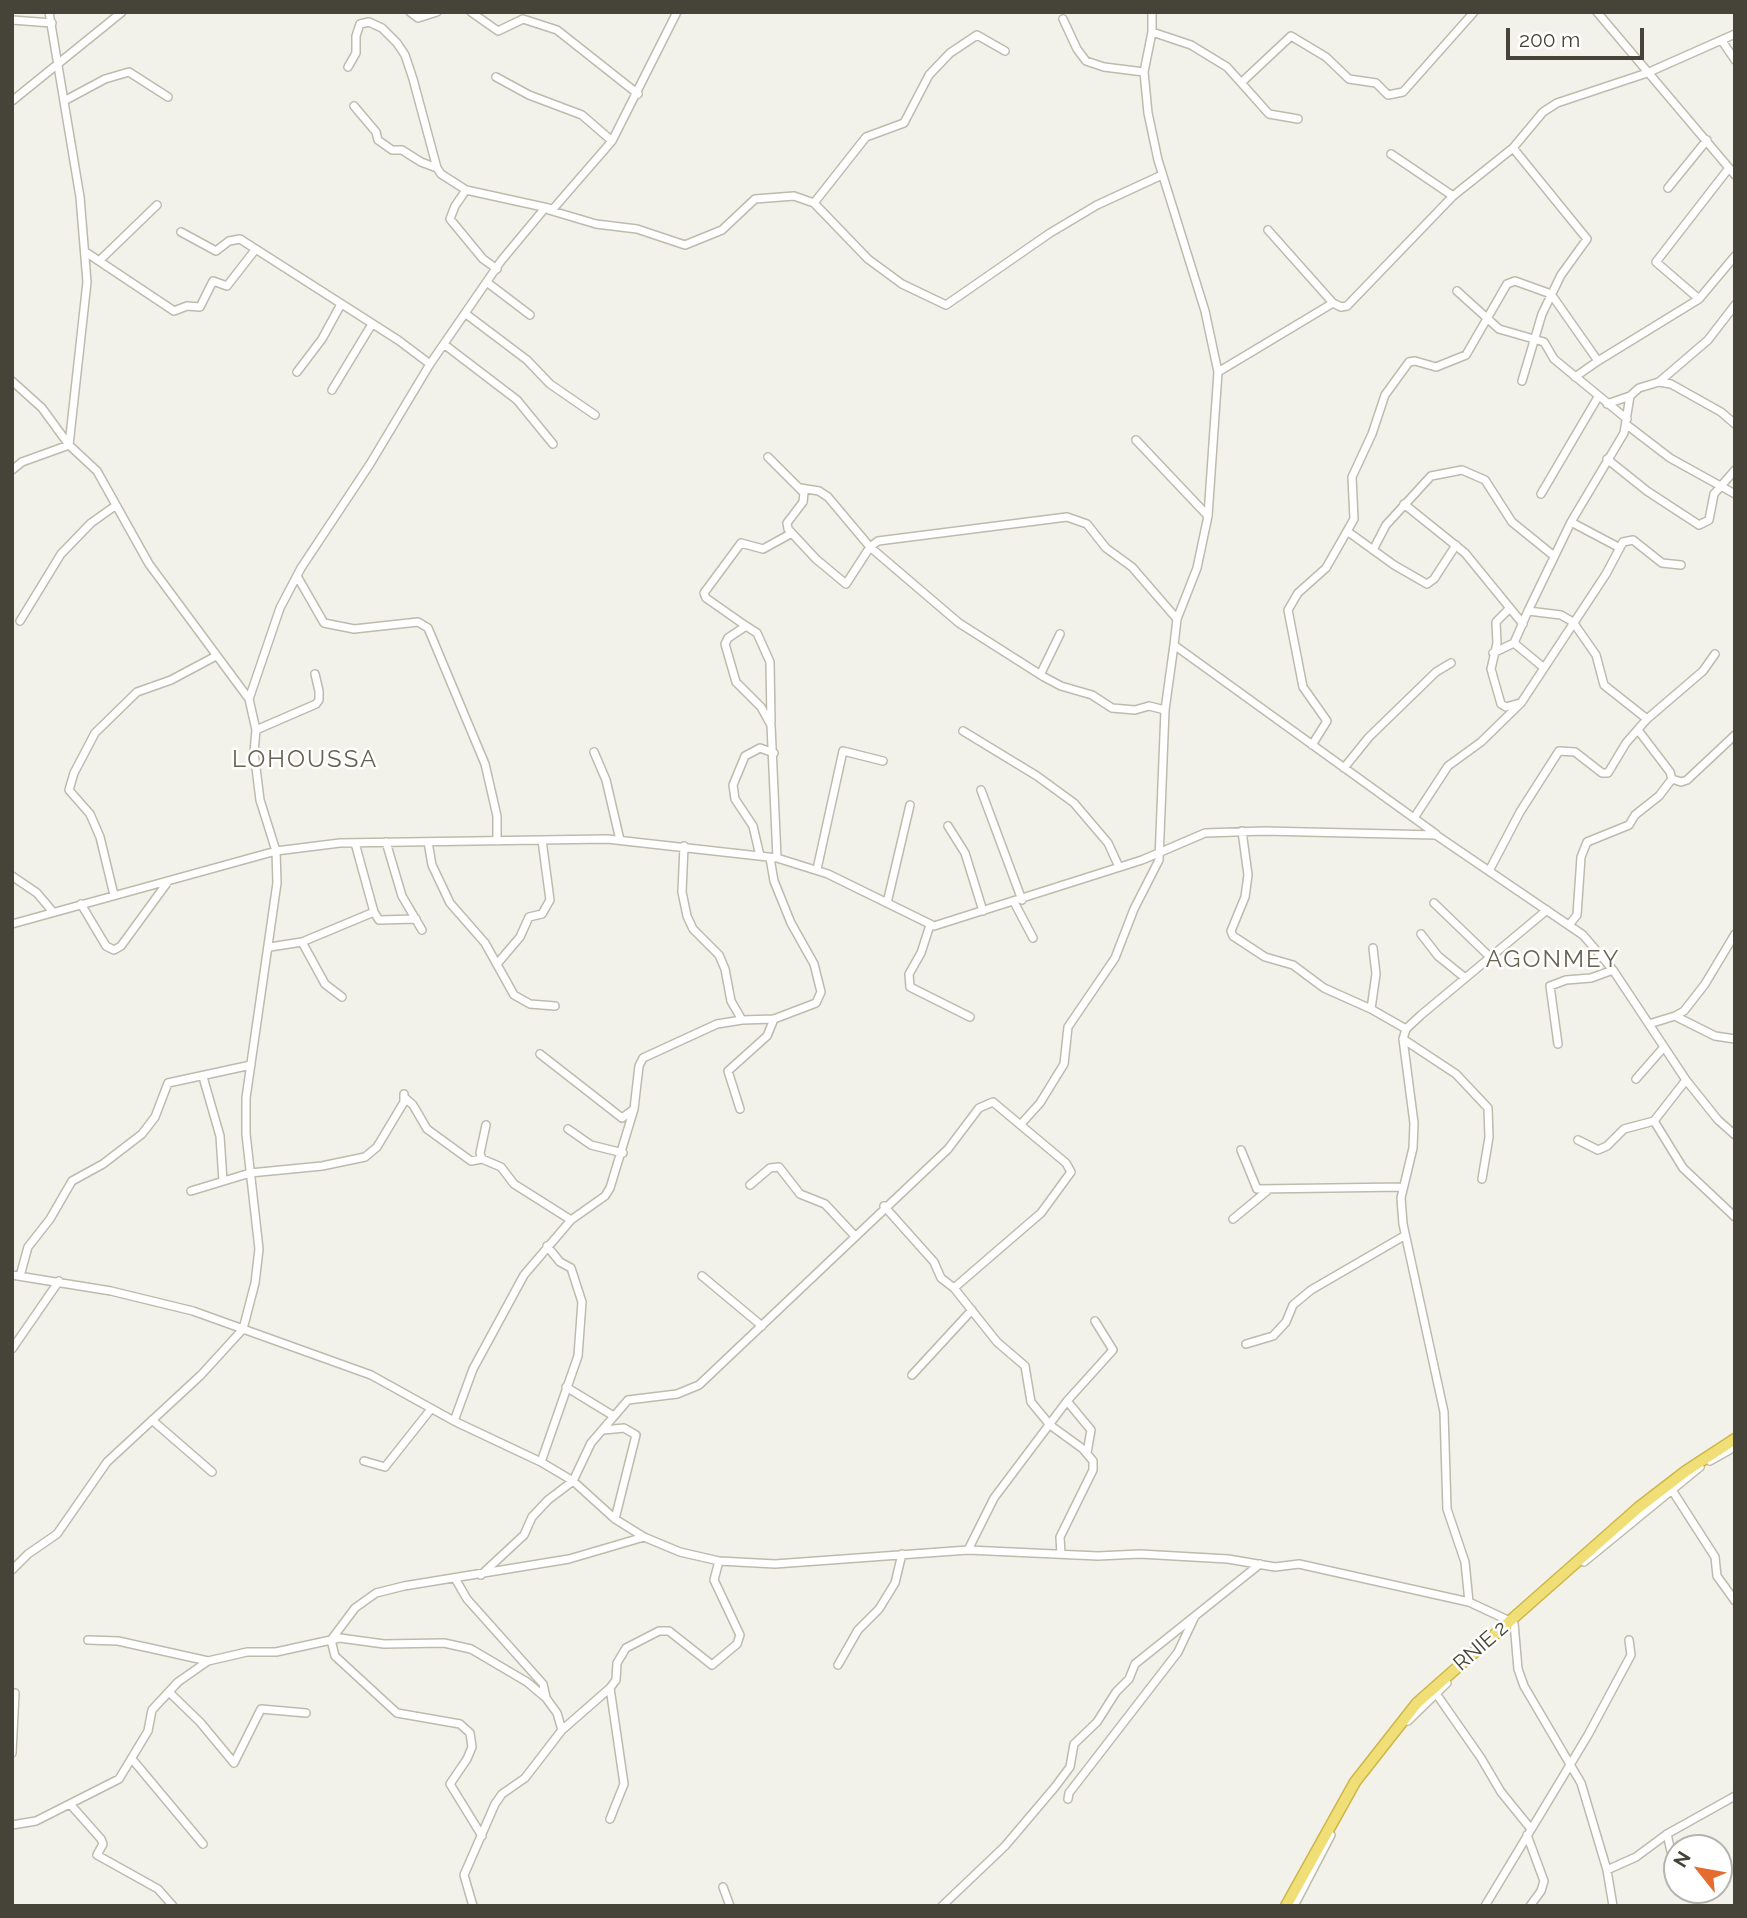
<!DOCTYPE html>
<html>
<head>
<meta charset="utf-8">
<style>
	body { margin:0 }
	#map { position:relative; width:1747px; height:1918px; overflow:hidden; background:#f3f2ea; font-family:Raleway,sans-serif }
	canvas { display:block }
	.frame { position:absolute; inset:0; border:14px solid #464338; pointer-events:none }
	.north { position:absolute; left:1663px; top:1834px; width:70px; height:70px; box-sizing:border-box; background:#fff; border:2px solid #b5b4af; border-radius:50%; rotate:301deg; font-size:19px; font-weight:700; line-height:28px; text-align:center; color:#464338 }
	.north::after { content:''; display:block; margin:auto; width:24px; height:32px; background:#e66b2e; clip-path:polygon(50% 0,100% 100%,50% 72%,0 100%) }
	.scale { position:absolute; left:1506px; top:28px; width:138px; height:32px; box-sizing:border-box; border:4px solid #464338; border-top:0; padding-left:9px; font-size:21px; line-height:24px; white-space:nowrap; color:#464338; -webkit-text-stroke:5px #fff; paint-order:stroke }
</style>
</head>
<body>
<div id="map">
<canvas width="1747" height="1918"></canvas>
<div class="frame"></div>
<div class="north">N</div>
<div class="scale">200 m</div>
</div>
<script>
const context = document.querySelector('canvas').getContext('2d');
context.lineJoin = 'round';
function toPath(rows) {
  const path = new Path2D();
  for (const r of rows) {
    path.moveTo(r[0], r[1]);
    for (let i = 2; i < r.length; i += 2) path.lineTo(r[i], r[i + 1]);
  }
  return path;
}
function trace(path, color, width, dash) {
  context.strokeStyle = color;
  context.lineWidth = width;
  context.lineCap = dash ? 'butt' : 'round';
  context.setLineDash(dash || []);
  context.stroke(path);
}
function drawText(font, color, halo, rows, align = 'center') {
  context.font = font + ' Raleway,sans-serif';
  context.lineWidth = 5;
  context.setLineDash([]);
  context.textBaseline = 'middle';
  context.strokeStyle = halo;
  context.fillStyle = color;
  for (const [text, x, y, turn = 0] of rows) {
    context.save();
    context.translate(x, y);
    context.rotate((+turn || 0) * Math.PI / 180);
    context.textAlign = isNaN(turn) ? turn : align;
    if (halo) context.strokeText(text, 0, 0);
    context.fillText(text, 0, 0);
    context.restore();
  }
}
const minor = toPath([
	[410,12,418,18,437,12],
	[471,12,498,31,523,19,557,30,638,94],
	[1152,12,1152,32,1144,72,1148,113,1158,160,1205,311,1218,372,1208,516,1197,568,1177,619,1174,645,1436,834],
	[1597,12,1735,175],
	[1063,19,1077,49,1086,61,1104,67,1144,72],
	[12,20,52,23],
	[1152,32,1191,45,1227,67,1269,114,1298,119],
	[1722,41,1735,60],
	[348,67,356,53,356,36,360,24,369,22,382,28,397,43,405,55,413,79,437,168],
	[496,77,529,95,582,115,612,141],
	[1243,81,1291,36,1326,57,1349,79,1376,83,1388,95,1403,92,1474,12],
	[12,101,122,12],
	[64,101,105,79,129,72,168,97],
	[354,106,376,132,378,140,392,150,402,150,421,162,437,168,441,174,466,190,548,208],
	[1513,148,1587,239,1561,275,1542,314,1522,381],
	[1391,154,1453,196],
	[1668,188,1707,140],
	[466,190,455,206,450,219,483,259,497,269],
	[814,203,866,137,904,123,929,75,950,53,977,35,1005,51],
	[549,210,596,224,637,229,685,245,722,230,755,199,794,196,814,203,868,259,902,284,946,305,1050,233,1097,205,1162,175],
	[1268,230,1333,303,1341,307,1347,306,1453,196,1513,148,1543,112,1557,103,1647,73,1735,34],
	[181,232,216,251,229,241,240,239,398,340,430,364],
	[87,253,174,311,187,306,200,307,213,281,227,286,255,250],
	[99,261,157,205],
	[488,283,530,315],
	[1457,291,1499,329,1544,342,1554,359,1627,419],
	[1699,299,1656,262,1729,168],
	[466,314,527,360,550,384,595,415],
	[445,345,517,400,553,444],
	[297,372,322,339,340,306],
	[1218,372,1333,303],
	[1575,377,1598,361],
	[12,381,42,408,69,445,97,471,149,564,249,699,256,730,254,752,260,800,276,851,277,883,246,1098,246,1134,259,1249,255,1283,243,1329,201,1375,107,1462,57,1534,28,1554,12,1570],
	[1659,382,1708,340,1735,305],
	[332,390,372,324],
	[1607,404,1630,396],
	[1627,425,1670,458,1735,494],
	[1136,440,1208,516],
	[768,457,804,493,803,502,787,523,788,529,816,559,846,584,870,547,878,541,1067,517,1087,524,1106,548,1132,567,1177,619],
	[1607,459,1647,491,1699,525,1709,520,1714,494,1735,470],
	[12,470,22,462,69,445,87,282,80,197,49,12],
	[800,488,819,491,828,497,870,547,959,623,1044,677,1061,686,1092,695,1112,708,1135,710,1149,706,1165,710],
	[1541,494,1598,397],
	[1404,504,1465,553,1523,624],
	[1571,522,1620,548],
	[1347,531,1394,565,1427,584,1434,579,1456,545],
	[1373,550,1386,525,1431,476,1462,470,1485,480,1512,522,1554,556],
	[297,576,324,623,354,629,418,622,428,628,485,764,497,816,497,841],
	[1510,608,1496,622,1497,643,1491,669,1501,704,1506,707,1520,703],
	[20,621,61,554,91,523,115,506],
	[746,626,757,633,770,662,771,721],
	[1514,643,1544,668],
	[1493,653,1514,643,1528,611],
	[1041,673,1060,634],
	[249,699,280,608,301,568,370,464,430,364,501,261,545,208,553,209,612,141,677,12],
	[1647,719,1604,685,1596,655,1573,622,1561,615,1528,611,1571,522,1624,433,1630,396,1639,388,1659,382,1671,384,1721,412,1735,424],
	[256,730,316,704,319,700,319,691,315,674],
	[963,731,1037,776,1074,803,1108,843,1119,867],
	[1312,745,1327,721,1303,687,1288,610,1298,593,1326,568,1354,519,1352,477,1372,434,1385,395,1409,362,1415,361,1436,367,1466,355,1507,284,1515,281,1551,294,1598,361,1699,299,1735,256],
	[594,752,606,780,620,840],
	[1344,768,1369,737,1436,672,1451,663],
	[1672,779,1681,782,1687,780,1735,735],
	[981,790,1022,900],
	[1414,818,1448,766,1481,742,1521,703,1606,574,1623,542,1633,540,1662,563,1681,565],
	[948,826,965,853,983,911],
	[1242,831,1248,875,1245,897,1231,931,1233,936,1265,957,1293,965,1324,988,1371,1009,1406,1029],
	[386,842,402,896,422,930],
	[428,842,432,865,450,903,485,943,514,995,530,1004,555,1006],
	[684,846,682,892,687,916,693,929,719,955,725,969,731,1001,742,1020,774,1019,816,1003,821,992,814,964,791,923,774,881,770,858],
	[760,856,753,826,735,799,733,785,745,756,760,748,774,753],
	[777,858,771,725,761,707,736,682,725,644,728,638,746,626,706,598,704,593,741,543,763,549,792,533],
	[817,869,843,751,883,761],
	[1489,871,1520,812,1559,751,1575,752,1602,773,1608,773,1626,743,1647,719,1703,671,1715,654],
	[12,876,37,893,53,912],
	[114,895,100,837,90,814,69,790,74,773,95,733,137,692,171,680,216,656],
	[1014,902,1033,938],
	[887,903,910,805],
	[1434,903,1490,957],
	[81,904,106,946,114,950,121,946,167,883],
	[374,912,379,920,416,919],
	[12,924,276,851,340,843,607,839,777,858,828,874,934,926,1142,860,1205,833,1264,831,1436,835,1583,935,1613,970,1686,1080,1718,1120,1735,1135],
	[930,925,921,953,909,974,910,987,970,1017],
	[1569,925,1577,915,1581,857,1587,842,1629,825,1635,815,1659,796,1672,779,1670,772,1638,730],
	[1421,934,1438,956,1464,977],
	[302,942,325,984,342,997],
	[270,947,302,942,374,912,355,843],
	[497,964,520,937,529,917,542,914,550,900,542,840],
	[1371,1009,1376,974,1373,948],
	[1675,1016,1684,1011,1705,984,1735,934],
	[1649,1024,1675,1016,1715,1036,1735,1039],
	[1403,1039,1456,1074,1488,1108,1489,1137,1482,1179],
	[1558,1044,1550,986,1566,980,1591,978,1613,970],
	[540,1054,622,1118,634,1109,639,1066,643,1058,717,1024,742,1020],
	[203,1077,220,1136,223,1181],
	[1636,1079,1664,1047],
	[405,1098,413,1105,427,1129,471,1161,482,1159],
	[740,1109,728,1071,767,1036,774,1019],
	[1654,1121,1683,1168,1735,1217],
	[1021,1124,1040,1103,1064,1064,1068,1027,1115,958,1134,909,1159,860,1165,710,1174,645],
	[486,1125,480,1153,482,1159,501,1167,514,1184,571,1220],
	[568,1129,591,1145,623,1153],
	[1578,1140,1598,1150,1607,1146,1624,1129,1654,1121,1686,1080],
	[1241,1150,1257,1189,1403,1187],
	[750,1185,770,1168,779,1167,800,1194,825,1204,854,1235],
	[191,1191,250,1173,322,1166,365,1157,377,1147,404,1102,404,1094],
	[884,1206,934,1262,941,1278,954,1288,997,1342,1025,1366,1031,1402,1050,1425,1083,1449,1093,1461,1093,1470,1060,1537,1061,1554],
	[1233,1219,1267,1191],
	[12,1275,111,1291,193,1311,371,1375,454,1421,541,1462,573,1481,615,1519,644,1537,680,1552,719,1561,775,1564,968,1550,1098,1556,1140,1554,1228,1559,1275,1567,1299,1564,1469,1602,1514,1623,1518,1669,1524,1686,1581,1783,1607,1870,1613,1906],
	[20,1276,28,1247,50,1219,72,1181,103,1164,142,1134,155,1117,168,1083,251,1065],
	[702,1276,762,1326],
	[1246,1344,1273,1336,1286,1322,1293,1305,1311,1290,1404,1236],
	[12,1349,59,1281],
	[912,1375,972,1310],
	[566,1387,612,1415],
	[1067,1401,1091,1430,1087,1453],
	[152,1420,212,1472],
	[454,1421,473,1369,524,1275,571,1220,605,1196,610,1188,634,1109],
	[604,1430,624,1428,636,1435,615,1519],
	[364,1461,385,1467,431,1409],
	[1710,1461,1735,1447],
	[541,1462,578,1356,582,1302,571,1268,560,1262,547,1246],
	[1670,1487,1715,1557,1717,1576,1735,1601],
	[968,1550,994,1498,1067,1401,1113,1350,1095,1321],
	[1584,1562,1700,1467],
	[481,1575,524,1535,532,1517,548,1500,573,1481,591,1443,628,1400,677,1394,699,1385,948,1149,979,1108,993,1102,1066,1163,1071,1172,1041,1213,954,1288],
	[456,1580,467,1599,543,1684,546,1697],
	[1469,1602,1465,1562,1447,1509,1444,1412,1403,1224,1401,1198,1413,1148,1414,1123,1403,1039,1406,1029,1421,1015,1547,910],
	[88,1640,118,1641,208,1661],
	[838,1665,858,1630,879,1609,895,1583,902,1554],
	[1435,1692,1481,1758,1501,1792,1531,1829],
	[170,1693,200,1722,234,1763,261,1709,306,1713],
	[1408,1721,1447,1683],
	[12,1753,15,1693],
	[132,1759,203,1844],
	[1068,1799,1069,1793,1178,1652,1195,1616,1260,1564],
	[70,1804,101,1839,103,1844,97,1855,158,1889,173,1906],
	[610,1819,624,1784,610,1688],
	[12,1825,36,1821,119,1779,148,1731,152,1710,178,1682,208,1661,247,1652,276,1652,340,1638,384,1644,444,1643,471,1649,527,1682,546,1698,557,1713,562,1730],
	[1667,1834,1677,1878],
	[1527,1835,1544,1881,1541,1891,1530,1906],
	[482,1836,450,1784,467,1759,472,1747,470,1733,460,1724,397,1713,335,1656,331,1640,355,1608,376,1593,404,1586,569,1559,644,1537],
	[1607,1870,1636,1857,1667,1834,1735,1796],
	[723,1887,730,1906],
	[473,1906,464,1875,495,1804,502,1794,525,1778,562,1730,610,1688,616,1680,617,1663,626,1648,659,1631,669,1631,712,1665,737,1644,740,1635,714,1580,719,1561],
	[942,1906,1005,1846,1055,1787,1070,1767,1074,1744,1097,1722,1116,1692,1129,1679,1135,1664,1195,1616],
	[1294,1906,1331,1835],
	[1485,1906,1588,1735,1631,1655,1629,1640]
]);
const highway = toPath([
	[1286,1906,1355,1782,1417,1703,1638,1508,1686,1471,1735,1439]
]);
const streetNames = [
	["RNIE 2",1481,1646,-41]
];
const quarterNames = [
	["LOHOUSSA",305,760],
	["AGONMEY",1553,960]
];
trace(minor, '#bebbad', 10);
trace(highway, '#cfb648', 13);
trace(minor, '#fff', 7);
trace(highway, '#f0de77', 10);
drawText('21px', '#464338', '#fff', streetNames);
context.letterSpacing = '2px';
drawText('24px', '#686351', '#fff', quarterNames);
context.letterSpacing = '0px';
</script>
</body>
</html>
